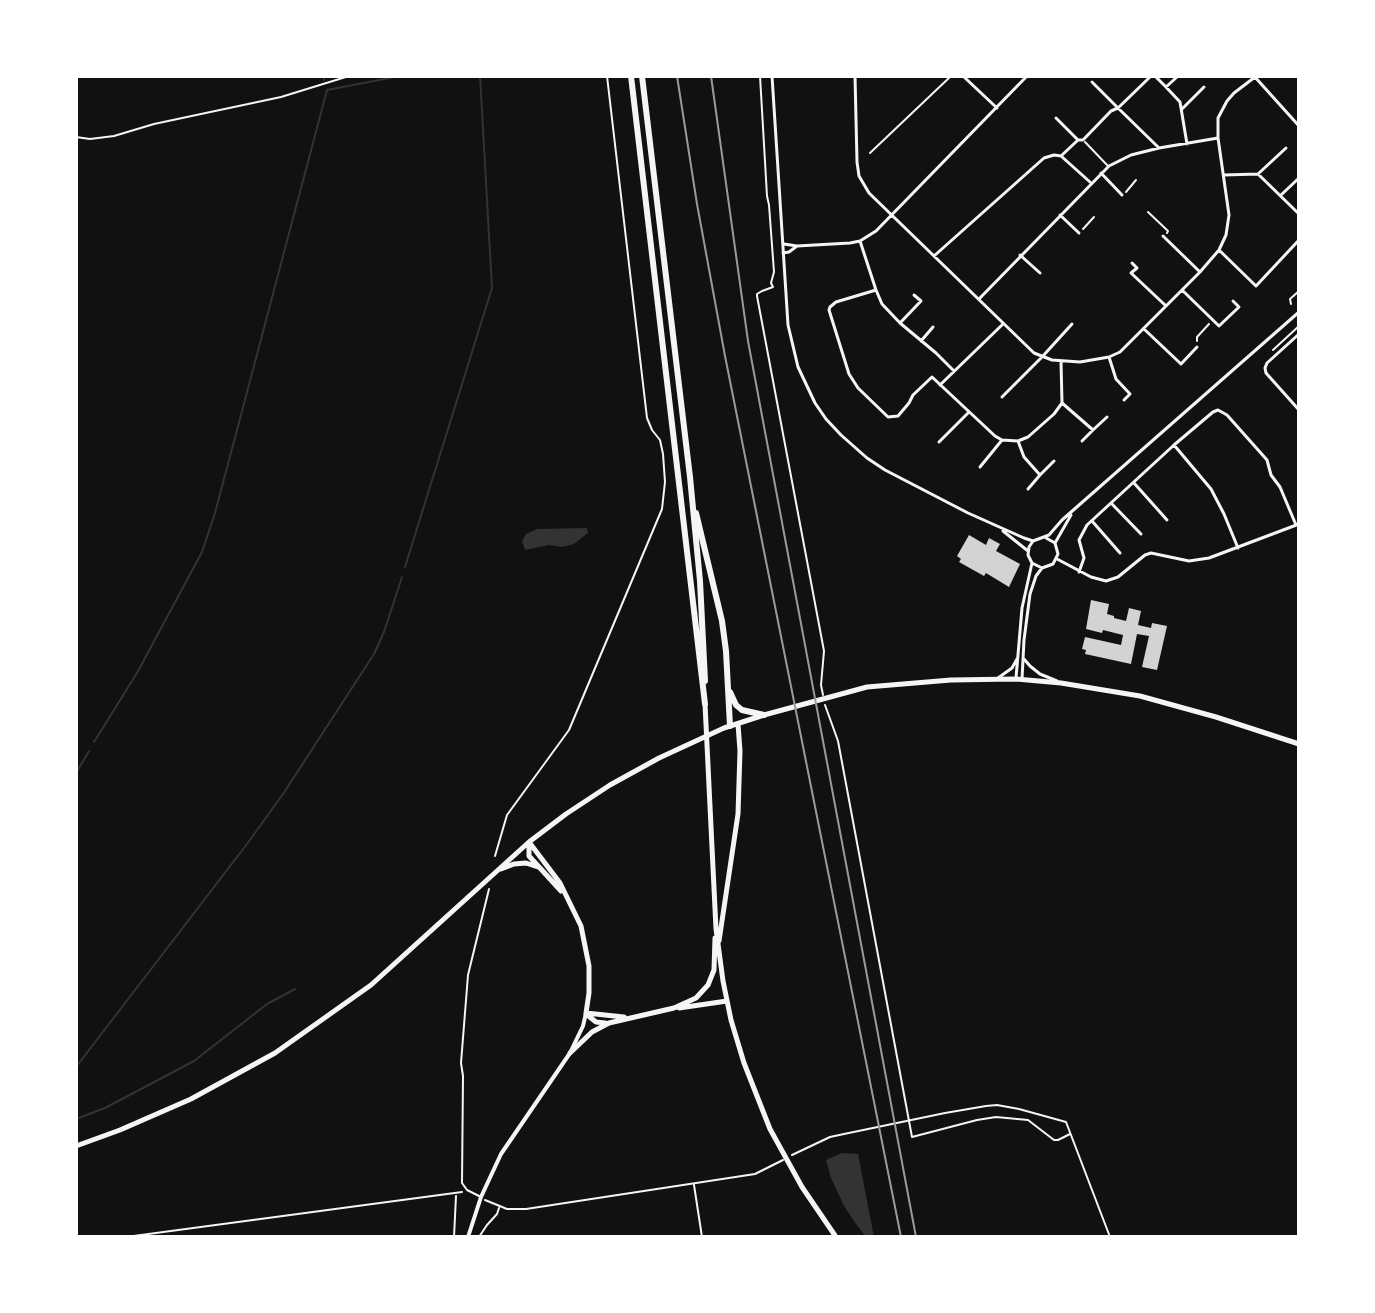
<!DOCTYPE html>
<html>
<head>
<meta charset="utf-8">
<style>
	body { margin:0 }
	#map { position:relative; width:1375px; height:1313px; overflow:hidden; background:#111; font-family:Overpass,sans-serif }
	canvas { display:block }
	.frame { position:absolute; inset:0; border:78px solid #fff; pointer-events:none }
</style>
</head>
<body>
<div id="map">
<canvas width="1375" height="1313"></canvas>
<div class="frame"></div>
</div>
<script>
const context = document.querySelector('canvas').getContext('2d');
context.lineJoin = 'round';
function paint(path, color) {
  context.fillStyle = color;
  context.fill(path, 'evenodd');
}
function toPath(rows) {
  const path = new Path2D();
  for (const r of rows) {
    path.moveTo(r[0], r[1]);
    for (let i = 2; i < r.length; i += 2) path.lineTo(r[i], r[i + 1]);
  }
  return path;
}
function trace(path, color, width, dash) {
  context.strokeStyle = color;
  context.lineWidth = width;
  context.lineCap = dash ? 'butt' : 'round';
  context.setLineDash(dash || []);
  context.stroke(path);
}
const water = toPath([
	[587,528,588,533,574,544,562,547,549,545,525,550,522,541,526,534,537,529],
	[842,1153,858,1154,874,1237,866,1237,856,1224,844,1206,831,1178,826,1160]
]);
const stream = toPath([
	[323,76,324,80],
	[405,567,492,288,480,76],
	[94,742,137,673,202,552,215,513,327,90,400,76],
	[76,773,89,751],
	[76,1067,247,844,283,794,374,654,384,632,402,577],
	[76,1119,105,1108,194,1061,267,1004,295,989]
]);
const building = toPath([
	[969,535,986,545,989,538,1000,544,996,551,1020,564,1009,587,986,573,984,576,959,562,961,559,957,556],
	[1091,600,1109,604,1107,614,1114,616,1114,618,1126,621,1129,608,1141,611,1138,625,1151,628,1152,623,1167,626,1157,670,1142,667,1149,636,1137,634,1131,664,1085,654,1086,650,1082,649,1085,637,1121,645,1123,635,1103,630,1102,633,1086,629]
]);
const path = toPath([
	[760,76,767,196,769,205,774,272,771,283,773,287,762,291,757,294,757,296,824,651,821,685,823,695],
	[870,153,951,76],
	[1126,192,1136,180],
	[1148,212,1168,231,1167,233],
	[1083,229,1094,217],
	[1291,304,1290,299,1299,291],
	[1197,341,1197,337,1209,324],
	[1273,350,1299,326],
	[825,705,838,741,912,1137,977,1120,996,1117,1028,1120,1054,1140,1058,1140,1070,1134],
	[792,1155,830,1137,844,1134,945,1113,986,1106,997,1105,1019,1109,1066,1122,1110,1237],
	[694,1185,702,1237],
	[485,1200,507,1209,526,1209,755,1174,783,1160],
	[126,1237,462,1192],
	[454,1237,456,1196],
	[479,1237,487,1225,497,1214,499,1208]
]);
const service = toPath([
	[76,137,90,139,114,136,154,124,281,97,349,76],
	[1085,142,1108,166],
	[495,856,507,815,569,730,662,509,665,482,663,454,660,440,652,430,647,418,607,76],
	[481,1197,467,1190,462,1183,463,1076,461,1063,468,975,489,889]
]);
const minor = toPath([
	[772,76,788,325,798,367,815,403,826,419,841,435,867,458,885,470,968,513,1024,538,1033,541],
	[855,76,857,162,859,176,869,193,1034,353,1052,360,1080,362,1109,357,1120,352,1200,272,1219,250,1226,235,1229,215,1218,138,1218,118,1227,101,1234,93,1255,77],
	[963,76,997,108],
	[1155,76,1166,87,1178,76],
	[1254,76,1299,126],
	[1092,82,1118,108,1151,76],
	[1166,87,1180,102,1187,144],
	[1182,109,1204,87],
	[1056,118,1078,140],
	[1061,156,1078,140,1083,140,1111,111,1118,108,1158,147],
	[1101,173,1122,195],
	[1258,174,1286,148],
	[1224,175,1258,174,1299,214],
	[1281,195,1299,178],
	[1060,215,1079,233],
	[1163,236,1200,272],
	[860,241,876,290,882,304,900,323,936,353,954,371],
	[784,244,797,246,850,243,860,241,876,231,1027,76],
	[1219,250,1256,286,1299,240],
	[783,253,789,252,797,246],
	[1020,255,1040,273],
	[934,256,1044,158,1054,155,1061,156,1090,182],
	[1132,263,1137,268,1131,273,1165,305],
	[876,290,836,302,830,307,829,310,849,374,858,388,888,417,898,416,909,403,913,395,932,377,995,436,1002,440,1018,441,1028,437,1054,414,1062,403,1061,361],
	[1182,290,1219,326,1239,307,1233,301],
	[979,299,1109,166,1131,155,1159,148,1218,138],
	[900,323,921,301,914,295],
	[1144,329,1181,364,1197,347],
	[1299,334,1267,363,1265,368,1266,373,1299,410],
	[921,341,933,327],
	[1109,357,1116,379,1130,394,1124,400],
	[940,385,1003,324],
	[1002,397,1042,357,1072,324],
	[1062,403,1093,430,1107,417],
	[1018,441,1024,457,1040,475,1028,489],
	[1082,441,1093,430],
	[939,442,969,412],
	[1174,445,1211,489,1224,514,1238,548],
	[980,467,1002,440],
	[1040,475,1054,461],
	[1134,483,1167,520],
	[1111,503,1141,534],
	[1092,521,1120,553],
	[1003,531,1028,551],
	[1046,538,1055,543,1058,554,1053,564,1042,568,1032,563,1028,555,1029,547,1033,541,1049,535,1062,520,1299,312],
	[1055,543,1071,515],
	[1057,559,1091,577,1106,581,1118,577,1145,555,1151,553,1189,561,1209,558,1299,524],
	[1079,572,1084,558,1079,540,1087,525,1174,445,1213,412,1218,410,1227,415,1267,460,1271,475,1280,487,1296,525],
	[1024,659,1030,666,1040,674,1057,681],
	[998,678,1012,668,1017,659],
	[1016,678,1022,608,1032,563],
	[1022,679,1024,640,1030,594,1036,576,1042,568]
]);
const tertiary = toPath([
	[468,1237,481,1197,501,1154,570,1053,583,1026,586,1013]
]);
const primary = toPath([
	[705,704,716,929,723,981,731,1020,744,1063,770,1129,802,1187,836,1237],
	[529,842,560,883,581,926,589,966,589,993,586,1013],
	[529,842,529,856,561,891],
	[501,869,514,864,526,863,538,867],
	[719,941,738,814,740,751,738,724],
	[679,1008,727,1001],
	[586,1013,624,1017],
	[586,1014,596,1022,605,1023],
	[570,1053,592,1032,609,1023,674,1008,696,998,708,985,714,970,715,938],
	[76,1146,120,1130,191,1099,275,1053,371,985,529,842,566,814,610,785,659,758,724,728,764,715,867,687,951,680,1016,679,1061,683,1140,696,1216,717,1299,744]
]);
const trunk = toPath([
	[631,76,705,704],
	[642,76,690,477,700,581,705,681],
	[696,513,722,621,726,651,730,726],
	[730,692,736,705,742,710,764,715]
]);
const rail = toPath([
	[677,76,697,204,725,356,901,1237],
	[711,76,748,341,916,1237]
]);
paint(water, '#333');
trace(stream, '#333', 2);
paint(building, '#d3d3d3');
trace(path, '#f5f5f5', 2);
trace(service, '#f5f5f5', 2);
trace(minor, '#f5f5f5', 3);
trace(tertiary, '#f5f5f5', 4);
trace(primary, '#f5f5f5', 5);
trace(trunk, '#f5f5f5', 6);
trace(rail, '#9a9a9a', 2);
</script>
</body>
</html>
